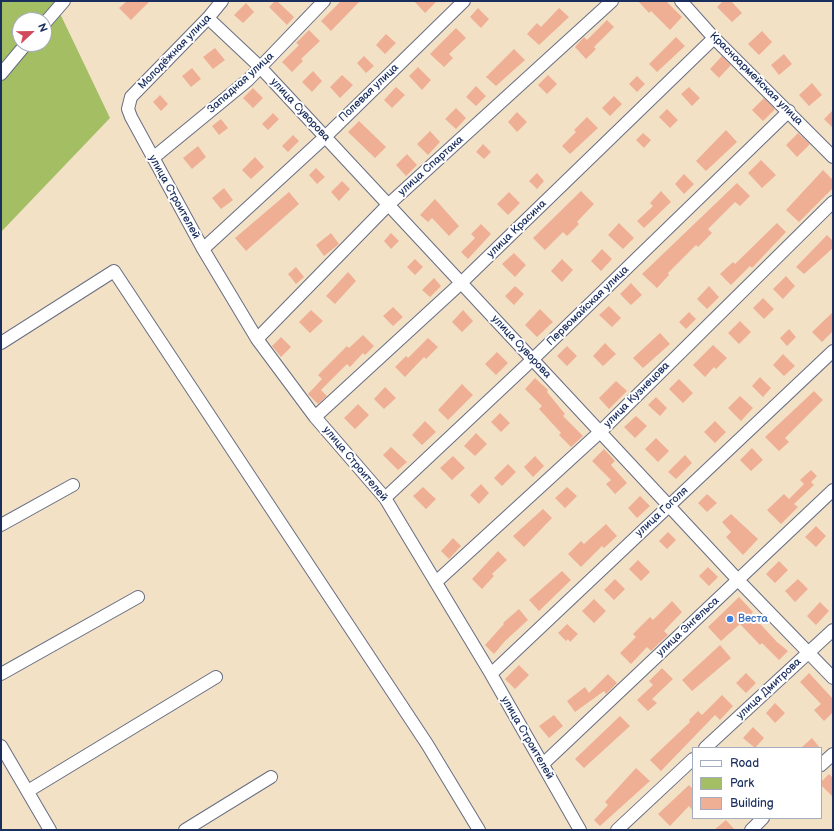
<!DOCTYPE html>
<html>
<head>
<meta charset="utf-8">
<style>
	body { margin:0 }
	#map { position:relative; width:834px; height:831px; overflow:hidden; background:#f3e1c6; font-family:"Balsamiq Sans",sans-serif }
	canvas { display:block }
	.frame { position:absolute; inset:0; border:2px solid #1b2f5e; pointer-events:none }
	.legend { position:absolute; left:692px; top:747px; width:130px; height:72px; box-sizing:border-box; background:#fff; border:1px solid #a4acbf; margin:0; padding:5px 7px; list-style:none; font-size:12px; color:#1b2f5e }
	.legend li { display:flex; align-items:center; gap:8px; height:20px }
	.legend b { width:20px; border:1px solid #a4acbf }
	.north { position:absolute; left:12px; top:12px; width:40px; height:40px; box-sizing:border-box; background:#fff; border:1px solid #a4acbf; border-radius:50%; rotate:68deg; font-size:11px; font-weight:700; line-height:16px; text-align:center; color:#1b2f5e }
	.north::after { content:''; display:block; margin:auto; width:14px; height:18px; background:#d1495b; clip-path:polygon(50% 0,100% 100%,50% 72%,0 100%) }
</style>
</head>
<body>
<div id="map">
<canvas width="834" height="831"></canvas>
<div class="frame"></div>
<ul class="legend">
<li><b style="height:5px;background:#fff"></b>Road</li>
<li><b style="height:11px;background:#a4be64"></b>Park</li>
<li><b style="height:11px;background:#efaf95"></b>Building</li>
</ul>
<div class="north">N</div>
</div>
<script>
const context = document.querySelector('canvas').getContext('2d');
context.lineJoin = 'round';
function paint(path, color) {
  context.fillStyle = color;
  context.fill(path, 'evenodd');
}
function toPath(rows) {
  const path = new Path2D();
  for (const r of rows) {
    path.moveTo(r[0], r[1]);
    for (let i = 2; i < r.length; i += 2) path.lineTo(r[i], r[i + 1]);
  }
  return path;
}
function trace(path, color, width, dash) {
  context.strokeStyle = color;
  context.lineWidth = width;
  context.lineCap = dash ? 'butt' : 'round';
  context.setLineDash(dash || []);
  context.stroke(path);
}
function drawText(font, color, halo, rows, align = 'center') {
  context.font = font + ' "Balsamiq Sans",sans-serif';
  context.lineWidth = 4;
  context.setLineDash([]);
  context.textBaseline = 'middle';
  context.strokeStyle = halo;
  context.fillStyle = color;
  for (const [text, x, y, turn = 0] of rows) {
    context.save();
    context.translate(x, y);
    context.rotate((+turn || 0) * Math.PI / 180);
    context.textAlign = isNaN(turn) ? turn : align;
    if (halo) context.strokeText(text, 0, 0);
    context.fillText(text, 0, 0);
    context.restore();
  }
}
const green = toPath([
	[1,1,54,1,110,118,1,232],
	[20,20,44,20,44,44,20,44]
]);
const building = toPath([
	[127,1,150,1,131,20,119,8],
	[275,1,277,1,294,17,287,25,269,7],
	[341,1,360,1,331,31,321,21],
	[414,1,437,1,425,13],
	[638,1,666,1,682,17,670,30,651,11,649,13],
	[723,1,731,1,742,13,732,22,717,7],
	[246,3,254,12,243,23,234,15],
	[478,8,489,19,481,28,470,17],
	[559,8,569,17,539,45,527,34,537,23,541,27],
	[607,20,614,27,594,47,596,49,586,59,575,47,584,37,587,40],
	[456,28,466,38,449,54,453,58,444,67,430,54],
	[309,30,320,41,301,59,303,61,292,72,282,62,299,45,296,43],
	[762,31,772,42,759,55,748,44],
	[386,34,396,43,385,54,376,45],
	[676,37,685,46,657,72,649,64],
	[215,48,225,60,213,69,203,57],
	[514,49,525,60,496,86,486,77],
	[784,54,792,64,779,75,771,65],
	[364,56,374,66,366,73,357,63],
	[722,56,731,65,719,78,710,69],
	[418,67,431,80,422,90,409,76],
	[192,68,201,79,191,87,182,76],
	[313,71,322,81,312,92,302,82],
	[342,75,353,85,340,98,330,87],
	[548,75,557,84,547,94,538,85],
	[637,76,645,84,637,92,629,84],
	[812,83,822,95,809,106,799,95],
	[476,86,486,96,476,106,466,97],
	[396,87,405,95,392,108,384,100],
	[689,87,700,98,692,106,681,94],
	[253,88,263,98,253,108,243,98],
	[160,95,168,104,161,111,153,102],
	[614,96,622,104,610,116,602,108],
	[764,98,775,109,763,121,752,110],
	[456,108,466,118,456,129,445,119],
	[667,109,678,120,670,128,659,117],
	[833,110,833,128,824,119],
	[517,112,527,122,517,132,508,122],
	[273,113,279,119,268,130,262,124],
	[587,117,598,128,570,154,562,146,576,132,574,130],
	[221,119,228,128,219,135,212,126],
	[359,121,386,147,375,158,348,132],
	[726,130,737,142,706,171,696,161],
	[430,131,440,142,428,155,417,144],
	[643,133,651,140,644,148,636,140],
	[798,133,810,144,797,157,786,145],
	[293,135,299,141,288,152,282,146],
	[483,144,491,152,484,159,476,152],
	[198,146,206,157,192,169,183,158],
	[407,154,417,165,406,176,396,165],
	[255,157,264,167,251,179,242,170],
	[761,160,776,175,762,188,748,173],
	[316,168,325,177,317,184,309,175],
	[823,170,833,180,833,188,799,222,786,210],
	[537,173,544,181,537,189,529,181],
	[684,174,694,184,684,194,675,184],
	[342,181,350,189,339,201,331,192],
	[737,183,750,196,740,206,735,202,708,229,712,233,698,247,696,245,668,273,669,275,657,288,642,274],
	[224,188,233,200,221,209,212,198],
	[581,191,594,204,577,222,579,224,567,236,563,232,545,250,533,238],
	[661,191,671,202,644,228,637,221,653,206,650,203],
	[289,192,299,204,246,251,235,238],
	[509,192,520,203,508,215,497,204],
	[435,199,459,226,449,236,432,218,428,222,420,215],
	[619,223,634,238,623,249,608,235],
	[777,223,786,232,752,268,750,266,731,285,720,274,733,262,735,264],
	[481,224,491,234,468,259,461,252,475,238,471,234],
	[331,233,339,244,324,256,316,245],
	[391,233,399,241,391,249,384,241],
	[827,235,833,241,833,248,804,274,796,267],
	[602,249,612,259,601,271,591,261],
	[514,253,526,265,515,277,502,264],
	[415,259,423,267,415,275,407,267],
	[562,259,573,270,562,282,551,271],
	[296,267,304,277,296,284,288,274],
	[348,272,356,281,335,304,326,296],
	[786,276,795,286,783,299,773,289],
	[434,278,441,286,430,297,422,290],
	[631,283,642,295,631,305,620,294],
	[515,286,524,294,514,305,505,296],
	[709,286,719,297,707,309,697,299],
	[763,298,774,309,764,319,753,308],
	[609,306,621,318,612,327,599,315],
	[393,307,403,317,393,326,383,316],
	[540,309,553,322,537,337,525,325],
	[311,310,323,321,310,333,299,322],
	[463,310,473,321,462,332,452,322],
	[689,312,696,319,686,329,679,322],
	[833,312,833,331,822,342,812,332],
	[740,321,751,332,739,344,728,333],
	[789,329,796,337,787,346,780,338],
	[660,333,670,344,643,368,633,358],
	[363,335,374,346,365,355,363,353,350,367,347,364,321,390,327,396,318,404,308,394,322,379,318,375,347,346,349,348],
	[281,337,291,347,281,357,272,346],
	[428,338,438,347,426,359,424,357,405,377,395,367,406,356,408,358],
	[605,343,616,354,603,366,593,356],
	[713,345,727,358,716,369,714,367,705,377,693,365],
	[567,346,577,356,567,366,557,356],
	[497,352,508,363,496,375,485,364],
	[783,354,795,366,784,376,773,365],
	[760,377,771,388,763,397,752,386],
	[535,378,548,390,547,392,565,414,563,416,583,436,571,447,559,435,561,433,539,409,542,406,525,389],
	[679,379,693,393,683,403,669,389],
	[616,381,627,391,609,409,599,398],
	[462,384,473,395,448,420,438,410],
	[385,387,396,398,384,409,374,399],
	[814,391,823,400,785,438,789,442,779,451,765,437],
	[740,396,753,408,741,421,728,408],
	[656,397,667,408,660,416,648,405],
	[358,404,369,415,355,429,344,418],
	[500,413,510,423,501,432,491,422],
	[636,416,647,426,635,438,624,427],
	[425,421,436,432,422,445,412,435],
	[715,421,726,432,715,443,704,432],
	[476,433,487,444,475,456,464,446],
	[656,438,669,451,658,462,645,449],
	[391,447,407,462,398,470,383,455],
	[752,448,763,460,751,471,740,460],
	[604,449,615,461,611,465,627,483,615,494,606,484,611,480,592,461],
	[685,455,692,463,676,479,668,472],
	[453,456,465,468,452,480,440,468],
	[535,456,544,466,533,477,524,467],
	[508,464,516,472,502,486,494,478],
	[811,470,817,476,811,482,814,485,794,504,798,507,781,524,767,510,784,494,789,499,804,484,800,480],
	[481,484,489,493,479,504,470,495],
	[423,487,436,499,426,509,413,496],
	[567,487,577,496,565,508,555,498],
	[707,494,717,503,707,512,698,503],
	[640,496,650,506,637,518,628,508],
	[543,509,552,518,524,547,513,536],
	[731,514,758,539,743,555,726,537,731,532,722,522],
	[606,524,617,536,604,548,602,546,581,567,568,554,581,541,584,544],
	[816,526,826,536,816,547,805,537],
	[668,532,676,540,667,549,659,541],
	[453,538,461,546,449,559,441,551],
	[498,551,507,560,492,574,494,576,482,589,472,579],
	[638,560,650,572,641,581,629,569],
	[779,561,788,570,775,583,766,574],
	[708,567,718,577,709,586,699,576],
	[562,571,571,580,539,611,529,600],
	[615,579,625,589,614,600,604,590],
	[798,579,808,589,795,602,785,591],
	[739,597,753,612,751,614,777,642,788,651,779,660,762,643,760,645,740,624,721,641,708,627],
	[594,599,606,611,594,623,582,611],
	[672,601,682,612,664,631,668,635,651,651,647,647,631,664,620,653,636,637,633,634,650,617,653,620],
	[820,602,829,611,816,625,807,616],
	[519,609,528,620,505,641,494,654,485,645,504,624,503,623],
	[567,624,578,634,570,642,568,639,566,641,558,633],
	[720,645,731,658,692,691,682,680],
	[519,665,529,675,515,689,505,679],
	[662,668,673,679,652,699,657,703,648,711,637,700,653,685,649,681],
	[746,673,756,683,746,693,736,683],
	[809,673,833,699,833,712,824,721,814,710,821,704,800,682],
	[608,674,617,683,606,694,604,691,575,712,567,701,585,687,589,693],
	[722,695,733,706,720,720,715,715,661,771,650,760,690,722,689,720,698,711,702,715],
	[775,703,785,713,775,723,766,713],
	[554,715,563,726,549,738,539,726],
	[620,716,630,726,584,768,575,759],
	[753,727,764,738,755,748,743,738],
	[812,738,820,748,801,748],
	[636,768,650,781,600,826,594,820,608,805,605,802],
	[829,774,833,778,833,797,821,785,821,782],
	[689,785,693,789,693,811,689,806,670,826,658,814],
	[726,820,735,830,714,830]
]);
const minor = toPath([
	[222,1,208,18,131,97,128,109,131,117,203,249,257,339,315,417,385,498,491,674,580,830],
	[681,1,714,38,833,157],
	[208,18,260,67,738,580,833,678],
	[44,24,64,1],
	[1,74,26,44],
	[153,158,248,80,324,1],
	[203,249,325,137,464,1],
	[257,339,388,205,612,1],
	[1,343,114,271,427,744,479,830],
	[315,417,461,283,714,38],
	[385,498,533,359,789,111],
	[1,525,73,485],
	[436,582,600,432,833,202],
	[1,674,138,597],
	[491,674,833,351],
	[1,746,50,830],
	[705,748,833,630],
	[543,764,833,490],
	[821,765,833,754],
	[28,791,216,677],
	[185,830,271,777],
	[617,830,693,759],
	[751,830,763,818]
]);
const markers = [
	[730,619,4,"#3f7fe0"]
];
const streetNames = [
	["Молодёжная улица",175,52,-46],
	["Красноармейская улица",756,79,45],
	["Западная улица",241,83,-42],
	["Полевая улица",369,93,-44],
	["улица Суворова",300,110,47],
	["улица Спартака",431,166,-42],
	["улица Строителей",174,197,61],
	["улица Красина",517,229,-44],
	["Первомайская улица",588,306,-44],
	["улица Суворова",521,347,47],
	["улица Кузнецова",637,395,-45],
	["улица Строителей",355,464,50],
	["улица Гоголя",662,512,-43],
	["улица Энгельса",688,627,-43],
	["улица Дмитрова",769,689,-43],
	["улица Строителей",527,738,60]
];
const shopNames = [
	["Веста",738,619]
];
paint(green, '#a4be64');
paint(building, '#efaf95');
trace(minor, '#676d82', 14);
trace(minor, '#fff', 12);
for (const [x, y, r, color] of markers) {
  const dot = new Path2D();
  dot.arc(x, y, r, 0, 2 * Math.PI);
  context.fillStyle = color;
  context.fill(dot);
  trace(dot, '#fff', 1.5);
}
drawText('11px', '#1b2f5e', '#fff', streetNames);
drawText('11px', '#366cbe', '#fff', shopNames, 'left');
</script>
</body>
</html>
